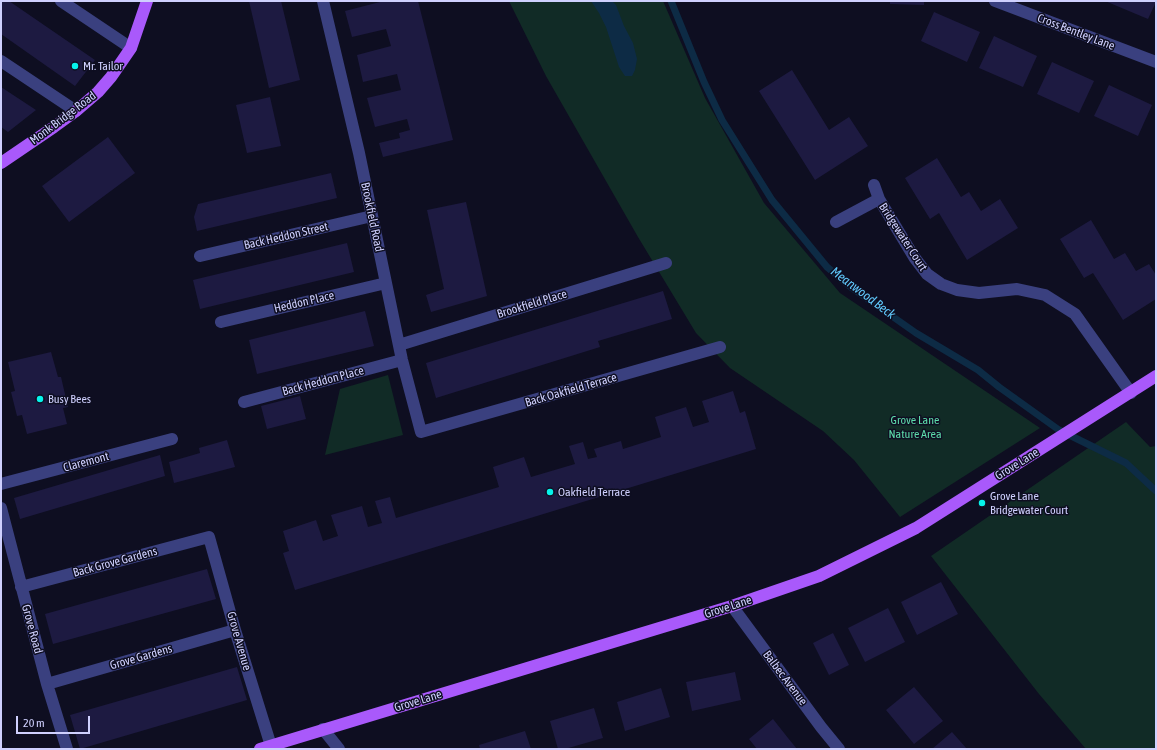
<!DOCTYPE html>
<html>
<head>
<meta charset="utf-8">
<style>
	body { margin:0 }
	#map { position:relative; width:1157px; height:750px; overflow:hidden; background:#0e0e21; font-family:"Asap Condensed",sans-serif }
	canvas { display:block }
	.frame { position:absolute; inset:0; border:2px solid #cfd0fe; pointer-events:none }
	.scale { position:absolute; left:16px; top:716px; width:74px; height:18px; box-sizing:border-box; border:2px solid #cfd0fe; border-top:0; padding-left:5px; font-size:12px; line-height:14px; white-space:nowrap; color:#cfd0fe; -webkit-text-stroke:3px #0e0e21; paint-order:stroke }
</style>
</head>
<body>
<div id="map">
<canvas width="1157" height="750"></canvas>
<div class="frame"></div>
<div class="scale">20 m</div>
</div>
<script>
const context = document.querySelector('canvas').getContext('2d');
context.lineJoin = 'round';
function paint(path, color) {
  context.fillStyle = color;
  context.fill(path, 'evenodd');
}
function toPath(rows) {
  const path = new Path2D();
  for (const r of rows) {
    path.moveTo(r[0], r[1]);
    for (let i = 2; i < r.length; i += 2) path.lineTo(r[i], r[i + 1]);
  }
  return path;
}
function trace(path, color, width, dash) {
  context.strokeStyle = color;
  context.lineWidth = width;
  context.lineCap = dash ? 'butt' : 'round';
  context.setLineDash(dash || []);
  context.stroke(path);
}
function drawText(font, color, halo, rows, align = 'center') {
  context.font = font + ' "Asap Condensed",sans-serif';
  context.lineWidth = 3;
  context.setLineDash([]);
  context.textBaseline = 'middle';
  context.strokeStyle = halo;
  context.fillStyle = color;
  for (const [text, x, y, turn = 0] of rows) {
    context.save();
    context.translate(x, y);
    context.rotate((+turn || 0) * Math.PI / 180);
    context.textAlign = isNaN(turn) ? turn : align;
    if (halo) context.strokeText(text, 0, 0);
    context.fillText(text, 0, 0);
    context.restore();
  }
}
const green = toPath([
	[509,1,663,1,705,98,764,203,840,293,1040,428,900,517,854,460,823,431,730,368,696,333,638,237,546,76],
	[388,375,403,435,325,455,340,389],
	[1126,422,1150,447,1156,446,1156,749,1086,749,1039,694,931,556]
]);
const water = toPath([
	[591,1,612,1,616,5,624,26,633,43,637,59,635,70,632,76,625,76,619,67,606,27,599,13]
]);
const stream = toPath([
	[671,1,704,82,722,120,772,200,827,267,852,288,916,333,978,370,999,387,1059,430,1126,463,1156,491]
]);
const building = toPath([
	[1,1,9,1,95,60,75,86,1,34],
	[249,1,281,1,300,80,269,88],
	[379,1,418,1,453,140,383,157,379,143,400,138,399,133,410,130,407,119,375,127,367,98,401,90,397,74,363,82,357,55,391,46,386,29,352,37,345,11,380,2],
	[890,1,924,1,924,5,890,4],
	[1105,1,1156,1,1156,2,1148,19],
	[934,12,980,32,967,62,921,41],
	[994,36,1037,56,1023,87,979,68],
	[1052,62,1094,81,1079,113,1037,94],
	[792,70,829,130,849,117,868,146,815,180,759,91],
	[1109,85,1152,105,1138,136,1094,116],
	[1,87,36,110,8,132,1,127],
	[270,97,281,146,247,153,236,105],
	[108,137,135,173,69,222,42,186],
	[937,158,961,197,969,192,981,211,1000,199,1018,228,967,260,939,213,930,219,905,178],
	[331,173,337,198,197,231,194,217,198,204],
	[466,202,487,296,431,312,426,295,444,289,427,210],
	[1091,220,1114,259,1125,253,1136,271,1149,264,1156,275,1156,299,1123,320,1093,273,1084,278,1060,239],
	[347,243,354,272,200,309,193,280],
	[663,291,672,319,598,341,600,347,436,398,426,363],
	[365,311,374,346,257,374,249,340],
	[51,352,58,377,61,377,68,407,63,408,67,424,27,434,22,415,17,416,11,392,15,391,8,362],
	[733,391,740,413,745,411,756,449,295,590,283,553,289,551,283,531,316,520,323,541,338,536,331,515,362,506,368,527,382,523,375,501,390,497,396,518,499,487,493,467,524,457,531,477,575,464,569,446,583,442,588,459,597,457,594,449,621,441,623,449,661,437,655,417,686,407,693,427,709,422,702,401],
	[300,396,306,419,267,429,261,406],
	[227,440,235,467,174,483,169,462,200,453,199,448],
	[160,455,165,476,20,519,14,498],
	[207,569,216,599,53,644,45,614],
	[941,582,958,614,917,635,901,602],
	[888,608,905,642,865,662,848,628],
	[833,633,849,665,829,675,813,643],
	[237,667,247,700,80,749,70,715],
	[735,672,741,700,692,711,686,682],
	[914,687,943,721,914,744,886,710],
	[661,688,670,717,625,731,617,702],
	[594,708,603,738,565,749,558,749,550,721],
	[773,719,788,738,797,749,757,749,749,739],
	[525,731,531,749,480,749,479,745],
	[952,732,967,749,932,749]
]);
const minor = toPath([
	[61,1,131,48],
	[323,1,359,153,402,360,421,432,720,347],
	[995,1,1156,62],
	[1,61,76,111],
	[874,185,879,199,914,257,927,274,941,284,957,290,979,293,1017,289,1045,295,1075,314,1131,393],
	[836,222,879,199],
	[200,256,372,216],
	[221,322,386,283],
	[399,345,666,263],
	[244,402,402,360],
	[1,484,172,439],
	[1,508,47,684,67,749],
	[21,587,209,537,235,630,271,746],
	[732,606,821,727,839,749],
	[47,684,235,630],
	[323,729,339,749]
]);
const major = toPath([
	[1,163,54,127,76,111,98,92,111,77,131,48,147,1],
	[260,749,732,606,819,576,916,528,1156,376]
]);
const markers = [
	[75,66,4,"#06f3eb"],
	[40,399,4,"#06f3eb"],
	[550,492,4,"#06f3eb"],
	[982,503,4,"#06f3eb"]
];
const streetNames = [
	["Cross Bentley Lane",1076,32,21],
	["Monk Bridge Road",63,118,-37],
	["Brookfield Road",372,217,78],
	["Back Heddon Street",286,236,-13],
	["Bridgewater Court",903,237,57],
	["Heddon Place",304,302,-13],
	["Brookfield Place",532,304,-17],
	["Back Heddon Place",323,381,-15],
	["Back Oakfield Terrace",571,390,-16],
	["Claremont",86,462,-15],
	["Grove Lane",1017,464,-32],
	["Back Grove Gardens",115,562,-15],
	["Grove Lane",728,607,-18],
	["Grove Road",32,629,75],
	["Grove Avenue",239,641,74],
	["Grove Gardens",141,657,-16],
	["Balbec Avenue",785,678,53],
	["Grove Lane",418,701,-17]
];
const poiNames = [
	["Mr. Tailor",83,66],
	["Busy Bees",48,399],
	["Oakfield Terrace",558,492],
	["Grove Lane",990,496],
	["Bridgewater Court",990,510]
];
const parkNames = [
	["Grove Lane",915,420],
	["Nature Area",915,434]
];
const waterNames = [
	["Meanwood Beck",863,293,37]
];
paint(green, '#112b26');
paint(water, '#0d2b45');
trace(stream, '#0d2b45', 7);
paint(building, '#1d1a41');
trace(minor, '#3a407f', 12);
trace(major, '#a959fb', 12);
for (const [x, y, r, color] of markers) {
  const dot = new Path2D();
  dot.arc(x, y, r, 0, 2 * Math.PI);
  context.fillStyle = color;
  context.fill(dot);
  trace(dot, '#0e0e21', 1.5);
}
drawText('12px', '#cfd0fe', '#0e0e21', streetNames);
drawText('12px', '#cfd0fe', '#0e0e21', poiNames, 'left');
drawText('12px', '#5ddcab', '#0e0e21', parkNames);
drawText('italic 13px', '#60c8fb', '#0e0e21', waterNames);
</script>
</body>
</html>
